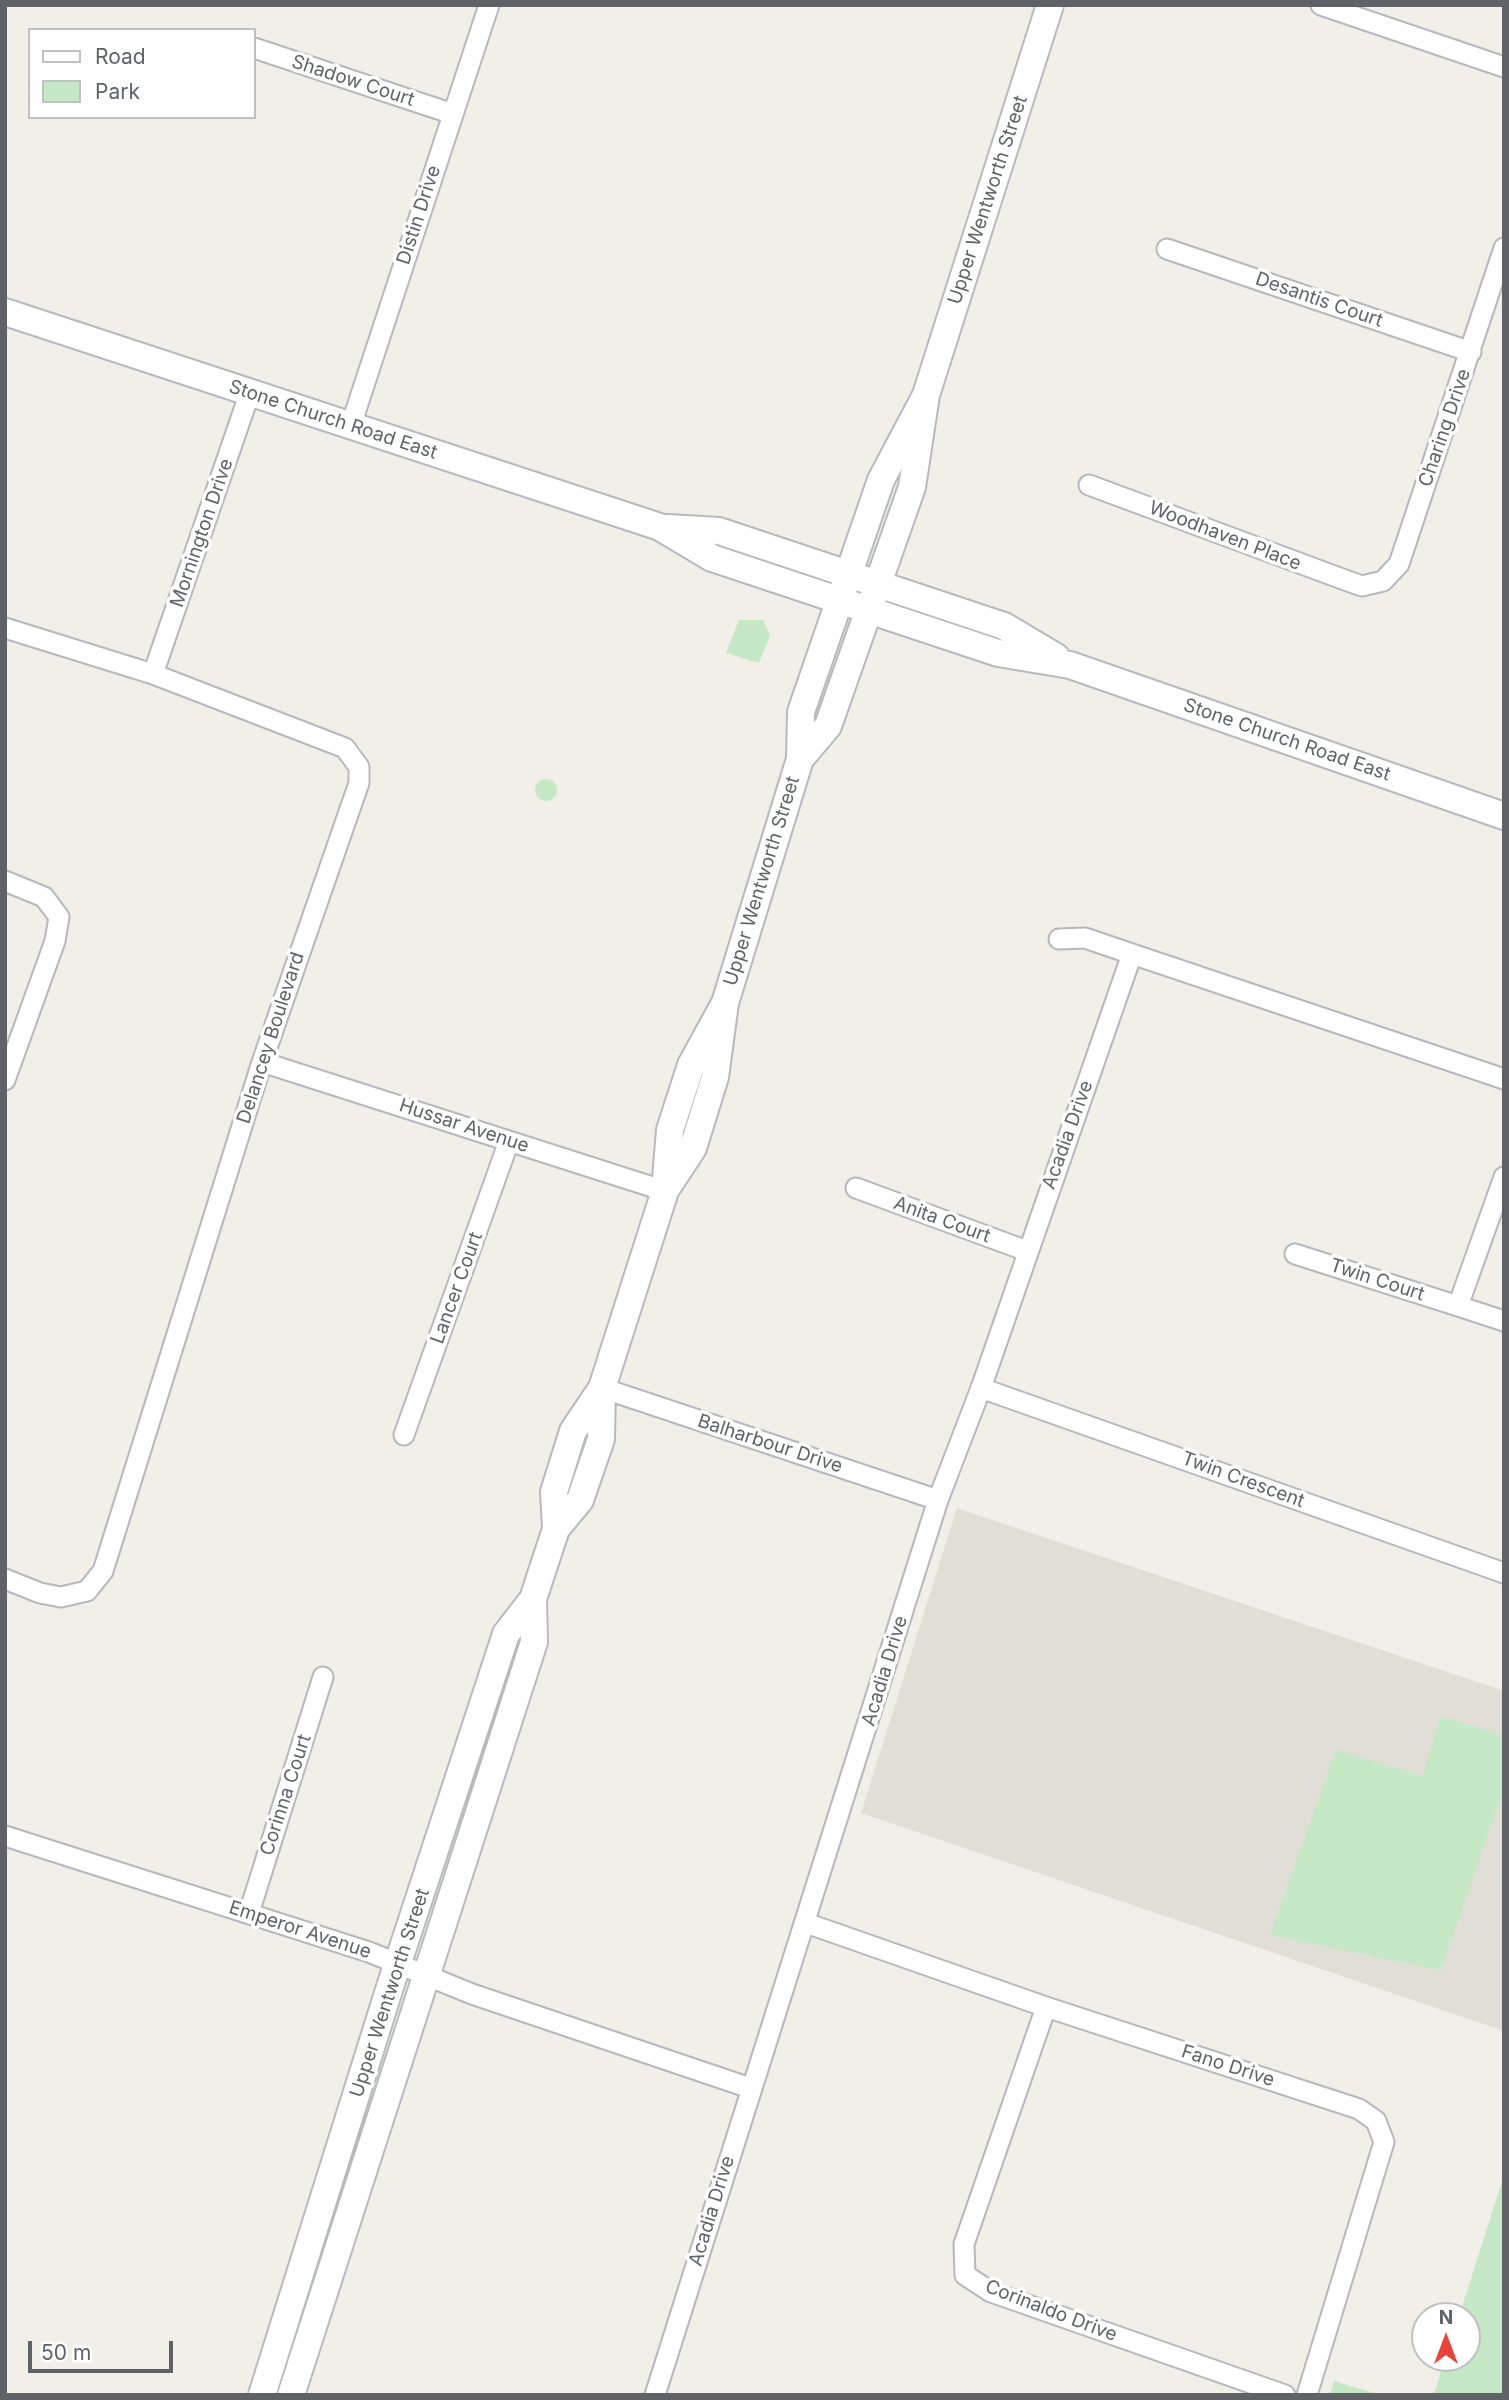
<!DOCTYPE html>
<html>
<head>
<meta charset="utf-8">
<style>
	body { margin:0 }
	#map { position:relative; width:1509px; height:2400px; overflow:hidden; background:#f1efe8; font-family:Inter,sans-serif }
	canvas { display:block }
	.frame { position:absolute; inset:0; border:7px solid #5f6368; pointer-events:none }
	.legend { position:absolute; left:28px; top:28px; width:228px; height:91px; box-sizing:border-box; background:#fff; border:2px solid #bfc1c3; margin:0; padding:9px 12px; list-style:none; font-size:21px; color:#5f6368 }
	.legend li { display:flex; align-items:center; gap:14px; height:35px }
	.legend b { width:35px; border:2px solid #bfc1c3 }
	.north { position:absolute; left:1411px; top:2302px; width:70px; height:70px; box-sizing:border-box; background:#fff; border:2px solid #bfc1c3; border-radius:50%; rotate:0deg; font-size:19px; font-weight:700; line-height:28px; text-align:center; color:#5f6368 }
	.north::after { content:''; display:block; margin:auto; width:24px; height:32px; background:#ea4335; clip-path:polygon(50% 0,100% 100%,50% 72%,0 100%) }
	.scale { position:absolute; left:28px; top:2341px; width:145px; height:32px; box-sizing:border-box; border:4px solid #5f6368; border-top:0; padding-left:9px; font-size:21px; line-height:24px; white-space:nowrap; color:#5f6368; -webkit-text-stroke:5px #fff; paint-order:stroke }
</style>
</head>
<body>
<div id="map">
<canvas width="1509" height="2400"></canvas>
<div class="frame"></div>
<ul class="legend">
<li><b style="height:9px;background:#fff"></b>Road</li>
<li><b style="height:19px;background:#c5e8c5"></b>Park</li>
</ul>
<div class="north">N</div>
<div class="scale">50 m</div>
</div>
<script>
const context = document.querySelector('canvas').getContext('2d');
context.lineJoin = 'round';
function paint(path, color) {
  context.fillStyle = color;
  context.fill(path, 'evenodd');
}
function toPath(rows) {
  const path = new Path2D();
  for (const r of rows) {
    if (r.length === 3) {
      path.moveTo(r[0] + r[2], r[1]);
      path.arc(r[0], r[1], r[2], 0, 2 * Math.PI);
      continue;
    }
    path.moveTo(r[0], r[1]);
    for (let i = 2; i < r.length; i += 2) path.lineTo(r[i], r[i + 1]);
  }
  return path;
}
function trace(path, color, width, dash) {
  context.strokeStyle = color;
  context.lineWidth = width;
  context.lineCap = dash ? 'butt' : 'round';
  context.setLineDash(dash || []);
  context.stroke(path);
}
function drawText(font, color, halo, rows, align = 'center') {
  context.font = font + ' Inter,sans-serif';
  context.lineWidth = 7;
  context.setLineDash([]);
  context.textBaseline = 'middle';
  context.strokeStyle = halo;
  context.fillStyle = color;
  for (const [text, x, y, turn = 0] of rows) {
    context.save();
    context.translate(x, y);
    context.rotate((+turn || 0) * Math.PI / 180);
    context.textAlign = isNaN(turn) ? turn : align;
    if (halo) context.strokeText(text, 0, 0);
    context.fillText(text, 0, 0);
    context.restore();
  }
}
const education = toPath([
	[957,1508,1504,1691,1504,2031,861,1813]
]);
const green = toPath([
	[739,620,763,620,770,635,759,663,726,653],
	[546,790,11],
	[1441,1716,1504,1736,1504,1788,1441,1970,1270,1935,1336,1750,1422,1776],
	[1504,2175,1504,2395,1434,2395,1445,2358,1467,2358,1467,2316,1459,2316],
	[1334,2381,1381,2395,1330,2395]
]);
const minor = toPath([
	[1321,5,1504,67],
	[254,48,453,114],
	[1167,249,1471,352],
	[351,425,489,5],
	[1089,485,1345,580,1362,586,1383,581,1399,564,1504,248],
	[5,628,153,674,345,748,359,767,359,783,262,1062,103,1571,87,1591,61,1597,40,1593,5,1579],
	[153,674,250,392],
	[5,881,44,897,59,917,55,941,5,1080],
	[1059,939,1085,938,1132,954],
	[262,1062,665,1191],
	[1504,1177,1458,1306,1504,1321],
	[856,1188,1027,1251],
	[1295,1254,1458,1306],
	[602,1388,938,1500],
	[981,1388,1504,1573],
	[404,1435,509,1141],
	[5,1836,369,1952,472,1994,750,2088],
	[249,1913,323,1677],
	[806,1923,1046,2007,1359,2109,1376,2121,1384,2142,1307,2395],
	[1046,2007,964,2244,965,2275,991,2292,1285,2395],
	[655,2395,938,1500,981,1388,1132,954,1504,1079]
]);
const secondary = toPath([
	[5,312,660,527,712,558,998,653,1070,665,1504,816],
	[667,528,719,531,1004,626,1056,657],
	[800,759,828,726,912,487,926,395,1050,5],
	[668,1186,693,1148,715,1077,725,1003,800,759,801,712,881,480,926,395],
	[556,1529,580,1500,601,1439,602,1388],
	[262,2395,389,1990,506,1634,533,1599],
	[291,2395,534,1642,533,1599,556,1529,554,1492,573,1431,602,1388,665,1191,670,1130,691,1065,725,1003]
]);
const streetNames = [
	["Shadow Court",353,81,18],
	["Upper Wentworth Street",988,200,-72],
	["Distin Drive",419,215,-72],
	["Desantis Court",1319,300,19],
	["Stone Church Road East",333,420,18],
	["Charing Drive",1445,428,-71],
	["Mornington Drive",202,533,-71],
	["Woodhaven Place",1225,536,21],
	["Stone Church Road East",1287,740,19],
	["Upper Wentworth Street",762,881,-73],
	["Delancey Boulevard",271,1038,-72],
	["Hussar Avenue",464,1126,18],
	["Acadia Drive",1068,1135,-70],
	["Anita Court",942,1220,20],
	["Twin Court",1377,1280,18],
	["Lancer Court",457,1288,-70],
	["Balharbour Drive",770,1444,18],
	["Twin Crescent",1243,1480,20],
	["Acadia Drive",885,1671,-73],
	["Corinna Court",286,1795,-72],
	["Emperor Avenue",300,1930,18],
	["Upper Wentworth Street",390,1993,-72],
	["Fano Drive",1228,2066,18],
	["Acadia Drive",712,2211,-73],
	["Corinaldo Drive",1051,2311,21]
];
paint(education, '#e1ded6');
paint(green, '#c5e8c5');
trace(minor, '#b5b8bc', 23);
trace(secondary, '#b6babf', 30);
trace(minor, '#fff', 19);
trace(secondary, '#fff', 26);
drawText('19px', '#5f6368', '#fff', streetNames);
</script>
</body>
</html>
